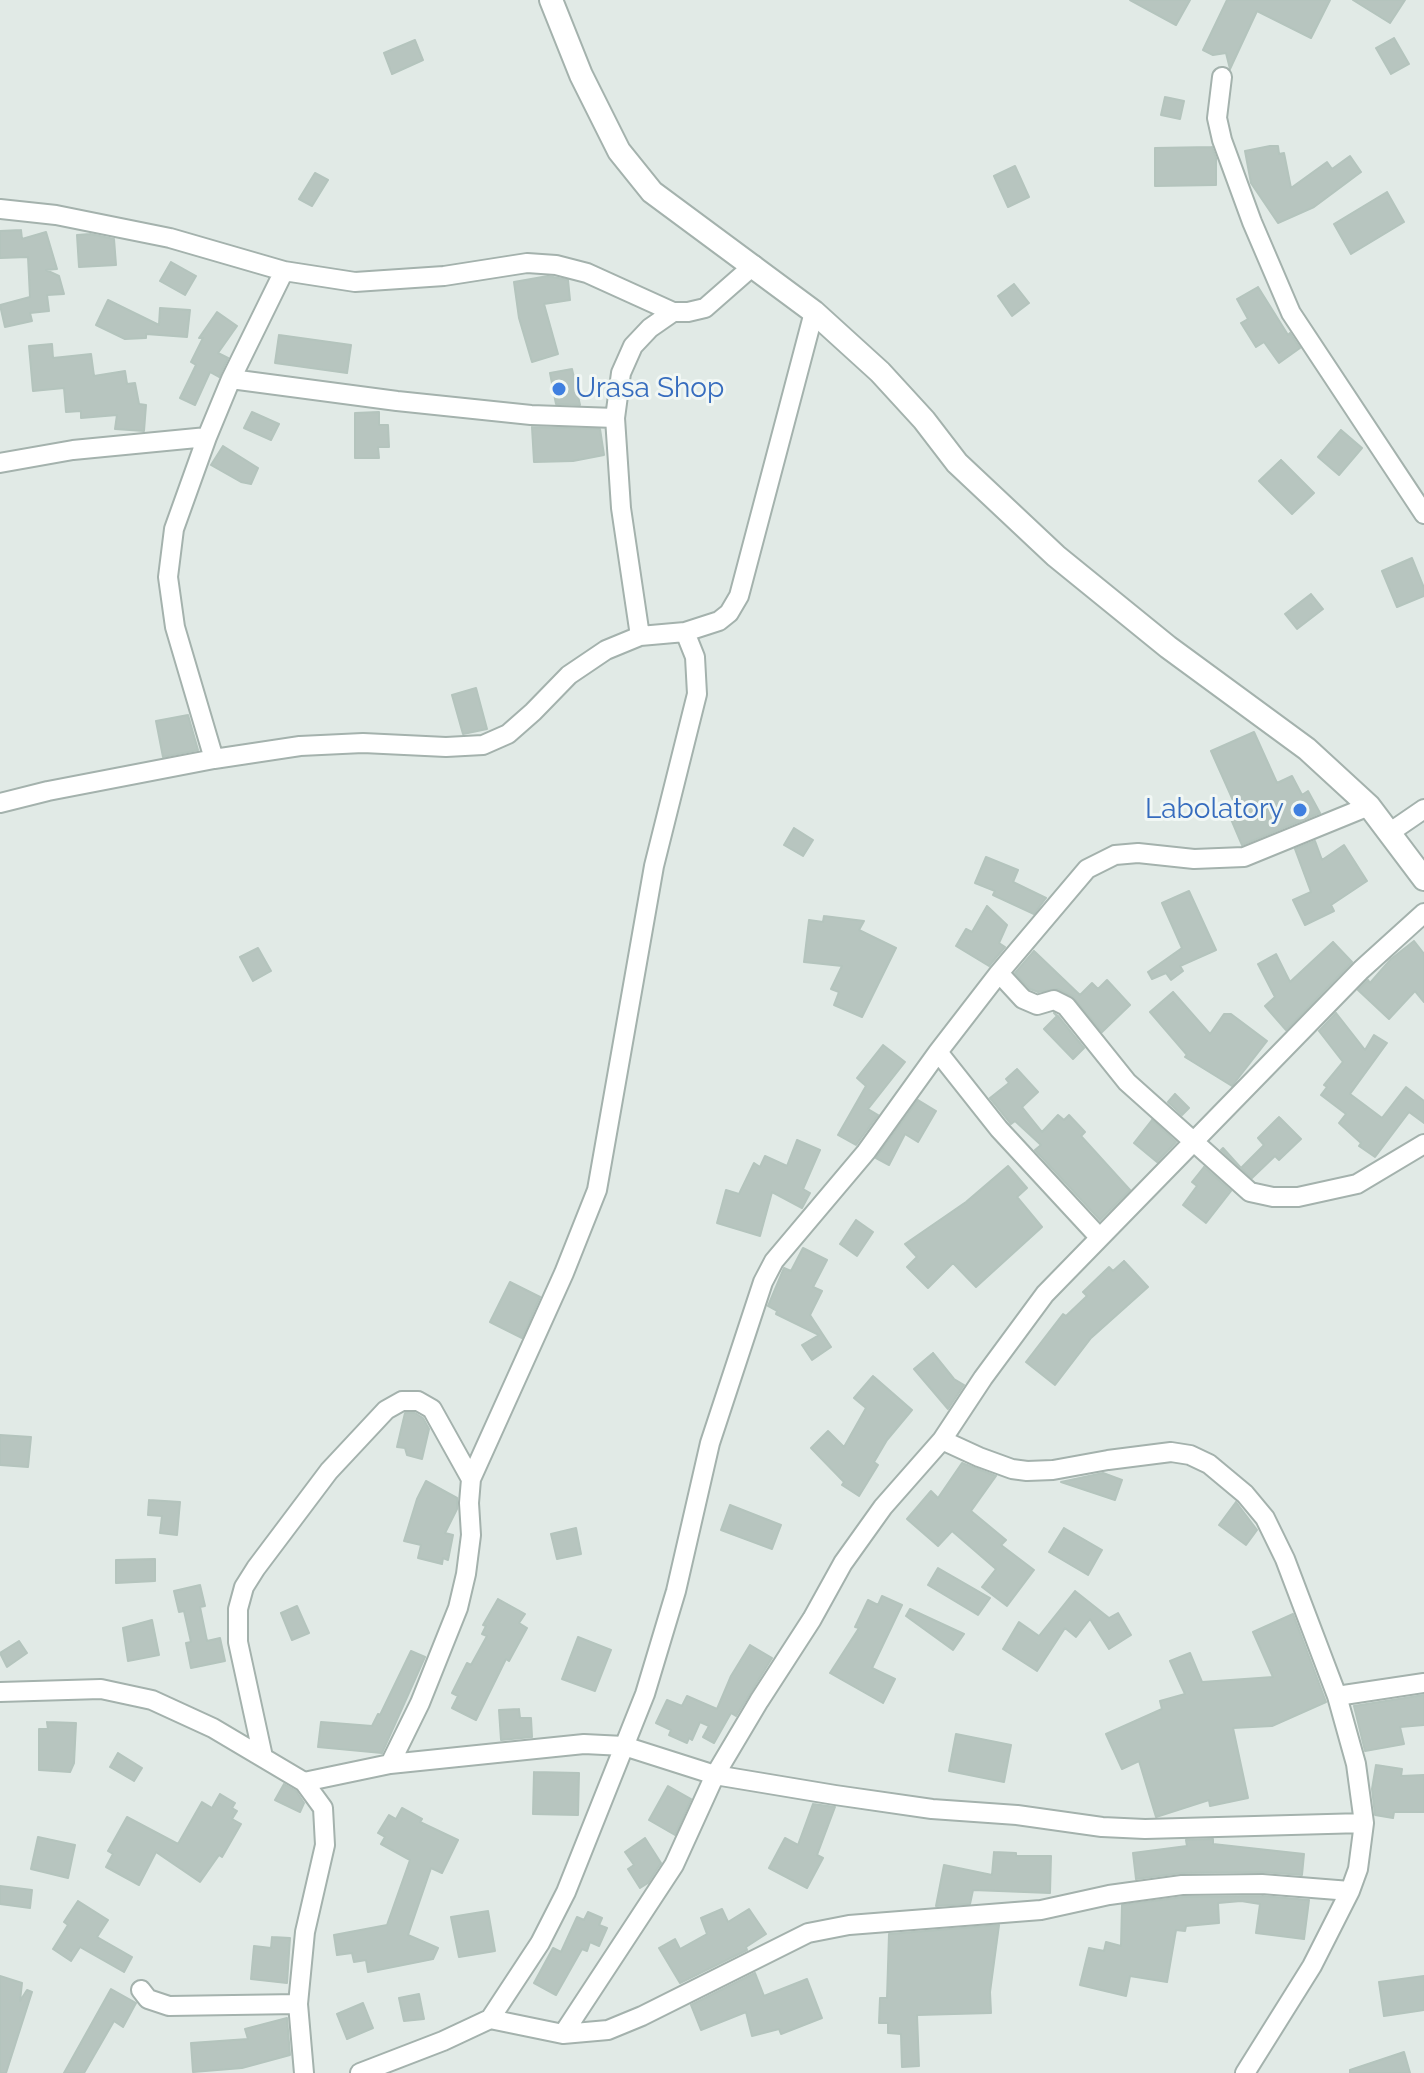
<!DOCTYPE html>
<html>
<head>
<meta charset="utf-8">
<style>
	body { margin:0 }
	canvas { display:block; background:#e1eae6 }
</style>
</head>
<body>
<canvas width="1424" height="2073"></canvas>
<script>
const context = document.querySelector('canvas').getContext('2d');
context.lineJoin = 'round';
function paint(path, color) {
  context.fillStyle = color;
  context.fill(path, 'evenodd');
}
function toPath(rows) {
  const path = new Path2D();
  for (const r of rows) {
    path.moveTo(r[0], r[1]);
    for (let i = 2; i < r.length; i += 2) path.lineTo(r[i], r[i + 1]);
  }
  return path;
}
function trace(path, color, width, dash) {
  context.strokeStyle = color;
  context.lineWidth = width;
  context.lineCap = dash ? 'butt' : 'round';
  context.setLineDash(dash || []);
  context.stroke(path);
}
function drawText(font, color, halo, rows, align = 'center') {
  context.font = font + ' Raleway,sans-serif';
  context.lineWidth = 6;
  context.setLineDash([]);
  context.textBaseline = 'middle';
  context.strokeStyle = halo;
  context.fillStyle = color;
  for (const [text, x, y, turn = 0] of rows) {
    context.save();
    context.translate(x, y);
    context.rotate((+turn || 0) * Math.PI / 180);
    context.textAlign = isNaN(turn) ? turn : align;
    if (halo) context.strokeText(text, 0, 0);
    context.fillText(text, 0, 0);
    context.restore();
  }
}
const building = toPath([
	[1130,0,1190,0,1176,25,1130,0],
	[1227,0,1330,0,1311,38,1257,11,1230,69,1226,53,1213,55,1203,50,1227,0],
	[1353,0,1405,0,1390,23,1353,0],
	[1394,38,1409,64,1391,74,1376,48,1394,38],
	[415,40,423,60,392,74,384,53,415,40],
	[1165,97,1184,101,1180,119,1161,115,1165,97],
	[1270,146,1278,146,1279,154,1284,153,1291,188,1327,162,1332,169,1350,156,1361,172,1314,207,1278,223,1251,183,1245,151,1270,146],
	[1212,147,1216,158,1216,185,1155,186,1155,148,1212,147],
	[1015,166,1029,197,1008,207,994,176,1015,166],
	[315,173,328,180,312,206,299,199,315,173],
	[1387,192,1404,222,1351,254,1334,224,1387,192],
	[21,230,22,239,46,232,57,269,46,270,59,276,64,294,47,295,49,311,30,313,32,321,5,327,0,305,30,297,28,257,0,258,0,231,21,230],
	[90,234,114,239,116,265,79,267,77,235,90,234],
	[171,262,196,276,185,295,160,281,171,262],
	[548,276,568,280,570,300,544,304,558,354,532,362,519,318,514,282,548,276],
	[1014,284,1029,303,1012,316,998,296,1014,284],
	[1258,287,1288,335,1290,333,1300,348,1279,363,1264,342,1256,347,1241,323,1248,319,1237,299,1258,287],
	[108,300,159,325,160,308,190,310,187,337,146,334,146,338,125,339,96,325,108,300],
	[217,312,237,326,218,353,228,358,219,377,210,372,195,405,180,398,196,365,191,362,203,338,199,338,217,312],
	[279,335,351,345,347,373,275,363,279,335],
	[52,344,53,358,91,354,94,376,125,371,127,384,135,383,139,404,146,405,144,431,115,429,117,415,81,418,81,411,66,412,64,388,33,391,29,346,52,344],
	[572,369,580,405,556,404,550,373,572,369],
	[252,412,279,424,271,440,244,428,252,412],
	[379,412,379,425,388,425,389,447,378,447,379,458,355,458,355,413,379,412],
	[532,427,600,429,604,455,573,461,534,462,532,427],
	[1341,430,1362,448,1339,475,1318,457,1341,430],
	[223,446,258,468,251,484,241,482,211,465,223,446],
	[1281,460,1314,493,1292,514,1259,481,1281,460],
	[1412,558,1424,588,1424,596,1397,607,1382,571,1412,558],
	[1311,594,1323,609,1297,629,1285,614,1311,594],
	[476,688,487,729,463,734,452,695,476,688],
	[188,715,198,750,163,757,156,721,188,715],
	[1254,732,1277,783,1292,776,1302,795,1308,791,1320,813,1242,845,1231,819,1240,816,1211,751,1254,732],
	[794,828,813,840,803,856,784,845,794,828],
	[1315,841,1322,860,1344,845,1367,881,1331,905,1334,911,1305,925,1293,900,1311,892,1295,849,1315,841],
	[986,857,1018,870,1013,882,1046,898,1034,914,993,895,995,891,975,883,986,857],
	[1189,891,1216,950,1180,966,1183,971,1171,980,1166,973,1152,979,1148,972,1182,948,1162,903,1189,891],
	[987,906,1007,925,999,943,1005,947,989,966,956,946,966,929,972,932,987,906],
	[824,916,864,921,859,930,896,948,862,1017,834,1005,839,992,831,989,842,966,804,962,809,920,823,922,824,916],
	[1414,941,1424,954,1424,1002,1415,991,1389,1019,1358,990,1368,980,1370,983,1391,959,1414,941],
	[1333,942,1352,962,1286,1030,1265,1006,1275,997,1258,964,1276,954,1290,982,1333,942],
	[258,948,271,971,253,981,240,957,258,948],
	[1034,951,1080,995,1092,983,1098,989,1107,980,1130,1005,1102,1032,1072,996,1058,989,1038,992,1030,989,1015,973,1034,951],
	[1173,992,1210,1034,1224,1014,1231,1014,1267,1041,1232,1086,1185,1057,1187,1055,1150,1012,1173,992],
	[1054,1013,1058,1016,1084,1048,1073,1059,1044,1029,1057,1016,1054,1013],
	[1336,1013,1365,1050,1374,1035,1387,1043,1350,1094,1382,1118,1406,1087,1424,1101,1424,1123,1409,1112,1375,1157,1359,1146,1361,1143,1339,1123,1346,1114,1321,1095,1327,1087,1324,1085,1343,1062,1319,1031,1336,1013],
	[883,1045,905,1062,868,1109,878,1115,856,1145,838,1135,866,1086,857,1078,883,1045],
	[1017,1069,1038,1092,1022,1107,1042,1132,1058,1115,1064,1120,1069,1115,1085,1132,1081,1136,1130,1190,1100,1220,1035,1150,1041,1145,1015,1121,1011,1124,990,1098,1009,1083,1006,1079,1017,1069],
	[1175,1094,1189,1108,1182,1115,1168,1102,1175,1094],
	[918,1100,936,1111,918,1142,905,1134,889,1165,876,1158,918,1100],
	[1279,1117,1301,1139,1279,1160,1275,1156,1252,1178,1221,1150,1223,1148,1241,1168,1264,1145,1258,1138,1279,1117],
	[1152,1120,1176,1142,1157,1162,1134,1143,1152,1120],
	[797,1140,820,1150,803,1189,810,1193,802,1208,772,1192,760,1236,717,1223,726,1190,739,1194,754,1163,760,1167,765,1156,787,1166,797,1140],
	[1008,1166,1027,1188,1017,1197,1042,1227,976,1287,953,1263,928,1288,907,1267,917,1257,905,1244,966,1202,1008,1166],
	[1204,1167,1231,1191,1206,1223,1183,1205,1197,1186,1192,1182,1204,1167],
	[856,1220,873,1232,857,1256,840,1244,856,1220],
	[803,1248,827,1260,813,1287,822,1291,810,1315,831,1347,812,1360,802,1345,819,1335,776,1314,777,1311,768,1306,784,1268,791,1271,803,1248],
	[1124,1261,1148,1287,1091,1338,1055,1385,1026,1362,1063,1314,1066,1316,1087,1296,1083,1292,1109,1267,1113,1271,1124,1261],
	[510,1282,540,1297,522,1338,490,1322,510,1282],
	[933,1353,954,1379,964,1385,948,1409,914,1369,933,1353],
	[873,1376,912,1410,887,1440,874,1462,878,1465,859,1496,842,1485,844,1482,811,1448,828,1431,844,1447,866,1408,854,1398,873,1376],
	[405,1413,415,1413,423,1418,429,1429,422,1459,407,1455,405,1448,397,1447,405,1413],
	[0,1435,31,1437,28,1467,0,1465,0,1435],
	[962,1463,996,1476,971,1511,1006,1540,1001,1545,1034,1570,1007,1606,982,1587,996,1569,952,1531,938,1546,907,1519,931,1491,938,1498,962,1463],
	[1103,1473,1122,1480,1115,1500,1061,1482,1103,1473],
	[426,1481,457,1498,457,1509,445,1533,453,1535,448,1560,443,1558,442,1564,418,1558,421,1545,404,1541,417,1499,426,1481],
	[149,1500,180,1502,177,1535,160,1533,162,1516,148,1515,149,1500],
	[1236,1502,1257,1530,1246,1545,1219,1525,1236,1502],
	[730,1505,781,1525,772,1549,721,1530,730,1505],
	[576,1528,581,1554,557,1559,551,1534,576,1528],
	[1064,1528,1102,1550,1088,1575,1049,1552,1064,1528],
	[155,1559,155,1581,116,1583,116,1560,155,1559],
	[938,1568,990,1598,978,1615,928,1585,938,1568],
	[200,1585,205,1606,200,1607,207,1641,220,1638,225,1661,191,1668,186,1643,191,1642,184,1611,179,1612,174,1591,200,1585],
	[1075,1591,1109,1618,1118,1613,1131,1635,1109,1649,1090,1619,1076,1637,1065,1628,1037,1671,1003,1649,1019,1622,1039,1636,1075,1591],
	[882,1596,902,1605,872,1668,895,1679,883,1703,830,1673,859,1628,855,1627,868,1600,878,1605,882,1596],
	[498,1599,525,1614,519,1623,527,1628,509,1661,506,1659,476,1720,452,1708,458,1696,452,1693,467,1663,471,1665,487,1636,482,1634,486,1626,483,1625,498,1599],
	[297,1606,309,1633,292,1640,281,1613,297,1606],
	[910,1609,964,1634,953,1650,906,1616,910,1609],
	[1293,1614,1326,1702,1272,1726,1233,1728,1248,1798,1210,1806,1209,1800,1156,1817,1139,1761,1122,1769,1106,1734,1162,1709,1160,1701,1185,1694,1170,1661,1190,1653,1202,1682,1273,1677,1253,1632,1293,1614],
	[152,1620,159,1655,128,1661,123,1628,152,1620],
	[578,1637,611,1650,595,1691,562,1679,578,1637],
	[19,1641,27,1653,7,1667,0,1653,19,1641],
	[750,1645,772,1658,736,1716,731,1713,714,1743,703,1737,709,1726,700,1722,692,1740,689,1738,687,1743,669,1735,671,1730,656,1723,667,1700,682,1706,687,1696,717,1709,731,1676,750,1645],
	[411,1651,425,1657,382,1753,318,1747,321,1722,372,1726,378,1714,380,1715,411,1651],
	[1424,1695,1424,1725,1400,1727,1404,1744,1365,1751,1354,1706,1424,1695],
	[519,1709,520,1718,531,1718,532,1737,501,1740,499,1710,519,1709],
	[47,1722,76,1723,74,1763,70,1772,39,1770,39,1729,48,1729,47,1722],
	[956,1734,1011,1745,1004,1782,949,1771,956,1734],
	[118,1753,142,1768,134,1781,110,1767,118,1753],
	[1376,1765,1402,1769,1401,1776,1424,1775,1424,1812,1394,1812,1393,1818,1375,1815,1372,1789,1376,1765],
	[534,1772,579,1773,578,1815,533,1814,534,1772],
	[284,1784,296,1791,304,1803,300,1812,275,1800,284,1784],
	[668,1786,691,1799,675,1835,649,1820,668,1786],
	[220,1794,235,1803,232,1808,237,1811,232,1819,241,1824,222,1857,219,1855,200,1882,156,1852,139,1885,106,1867,113,1854,108,1851,127,1817,178,1844,202,1802,212,1808,220,1794],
	[813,1804,835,1807,817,1855,823,1858,807,1888,769,1868,785,1838,798,1845,813,1804],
	[402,1808,422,1819,420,1822,458,1840,442,1873,431,1868,408,1935,438,1948,433,1959,368,1972,366,1960,354,1962,352,1953,337,1955,334,1935,387,1925,410,1860,381,1844,385,1837,378,1833,389,1815,396,1819,402,1808],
	[38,1837,75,1845,68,1878,31,1869,38,1837],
	[645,1838,661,1863,648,1883,640,1888,628,1869,634,1865,625,1852,645,1838],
	[1213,1839,1213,1844,1304,1854,1302,1875,1262,1872,1182,1873,1136,1879,1133,1853,1187,1846,1186,1840,1213,1839],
	[994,1852,1016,1853,1016,1856,1051,1856,1050,1893,973,1890,970,1904,936,1906,944,1865,992,1875,994,1852],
	[0,1886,32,1890,30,1908,0,1904,0,1886],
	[1262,1896,1309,1900,1304,1939,1256,1933,1260,1904,1241,1901,1218,1903,1219,1923,1186,1926,1185,1931,1176,1930,1167,1982,1130,1976,1126,1996,1080,1985,1089,1948,1104,1951,1106,1942,1121,1946,1122,1905,1183,1897,1262,1896],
	[78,1901,108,1920,97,1937,132,1957,124,1972,80,1947,71,1961,53,1949,68,1925,64,1922,78,1901],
	[722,1909,728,1922,749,1909,766,1934,746,1947,747,1950,680,1983,659,1948,675,1939,680,1949,707,1934,701,1918,722,1909],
	[488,1911,495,1951,459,1957,451,1917,488,1911],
	[588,1912,602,1918,599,1925,607,1928,599,1946,590,1942,587,1951,582,1949,556,1995,534,1983,553,1948,561,1952,577,1917,584,1920,588,1912],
	[999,1925,990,1992,991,2013,917,2015,919,2066,902,2067,901,2034,888,2033,888,2023,879,2023,880,1998,887,1998,889,1934,999,1925],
	[272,1937,290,1938,287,1983,251,1979,254,1946,271,1948,272,1937],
	[755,1973,764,1996,807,1979,822,2018,781,2034,779,2029,752,2036,746,2012,701,2030,691,2005,755,1973],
	[0,1976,22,1983,20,2001,27,1990,32,1992,6,2073,0,2073,0,1976],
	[1424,1976,1424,2010,1384,2016,1379,1982,1424,1976],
	[111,1989,136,2003,123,2027,114,2021,84,2073,64,2073,111,1989],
	[419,1994,424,2019,404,2021,399,1998,419,1994],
	[363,2003,373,2028,347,2039,337,2014,363,2003],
	[287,2018,290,2055,242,2068,193,2072,191,2043,248,2039,245,2029,287,2018],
	[1404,2052,1410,2073,1350,2073,1350,2070,1404,2052]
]);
const minor = toPath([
	[1222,77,1217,118,1222,140,1252,222,1291,313,1424,514],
	[0,209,56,215,170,238,284,271,355,282,444,276,527,263,556,265,587,273,673,312,688,312,705,308,754,265],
	[231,379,397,401,531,415,615,418],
	[0,463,73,450,207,437],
	[640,636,621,508,615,418,621,373,633,346,650,328,673,312],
	[214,759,175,627,168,577,174,529,207,437,231,379,284,271],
	[0,803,48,791,214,759,300,746,363,743,446,747,483,745,508,734,533,712,569,675,606,650,640,636,685,632,719,621,729,613,739,596,814,312],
	[1389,833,1424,809],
	[999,973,1023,999,1037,1005,1054,1000,1066,1006,1127,1082,1250,1192,1273,1197,1298,1197,1357,1184,1424,1144],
	[938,1052,999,1129,1099,1237],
	[942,1440,979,1457,1012,1469,1027,1471,1053,1470,1108,1460,1171,1452,1190,1455,1209,1464,1245,1494,1265,1518,1285,1559,1337,1696,1356,1764,1364,1823,1358,1869,1350,1891,1312,1966,1245,2073],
	[0,1692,101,1689,152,1700,213,1728,304,1782,323,1808,325,1845,305,1932,298,2004,304,2073],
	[1337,1696,1424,1683],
	[263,1757,238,1642,238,1609,244,1587,256,1568,329,1471,386,1410,402,1401,418,1401,432,1409,471,1479],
	[390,1764,420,1703,458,1608,466,1574,471,1535,469,1503,471,1479,564,1273,597,1190,654,866,697,694,695,657,685,632],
	[304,1782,390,1764,584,1744,624,1746,715,1775,835,1795,932,1809,1017,1815,1102,1827,1145,1829,1364,1823],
	[141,1990,148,1999,169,2006,298,2004],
	[490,2019,563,2034,608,2030,642,2016,808,1933,849,1925,1041,1910,1109,1895,1182,1885,1262,1884,1350,1891],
	[563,2034,674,1865,715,1775,759,1701,812,1619,843,1563,883,1507,942,1440,983,1378,1045,1294,1361,970,1424,913],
	[360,2073,443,2041,490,2019,540,1943,566,1892,645,1694,676,1591,710,1443,763,1282,774,1261,866,1152,938,1052,999,973,1087,869,1115,855,1138,853,1194,859,1244,857,1369,806]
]);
const tertiary = toPath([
	[551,0,581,75,619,151,652,192,814,312,880,372,924,420,957,463,1056,556,1168,647,1307,749,1369,806,1424,879]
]);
const markers = [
	[559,389,8,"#3f7fe0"],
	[1300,810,8,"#3f7fe0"]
];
const shopNames = [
	["Urasa Shop",575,389],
	["Labolatory",1284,810,"right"]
];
paint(building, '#b7c5bf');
trace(building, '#b4c4bd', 2);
trace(minor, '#a4b2ad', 22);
trace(tertiary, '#a4b2ad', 26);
trace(minor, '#fff', 18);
trace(tertiary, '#fff', 22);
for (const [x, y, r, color] of markers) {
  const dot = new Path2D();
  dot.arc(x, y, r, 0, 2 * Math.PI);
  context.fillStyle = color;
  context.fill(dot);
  trace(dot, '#f1f7f4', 3);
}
drawText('28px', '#366cbe', '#f1f7f4', shopNames, 'left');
</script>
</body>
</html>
